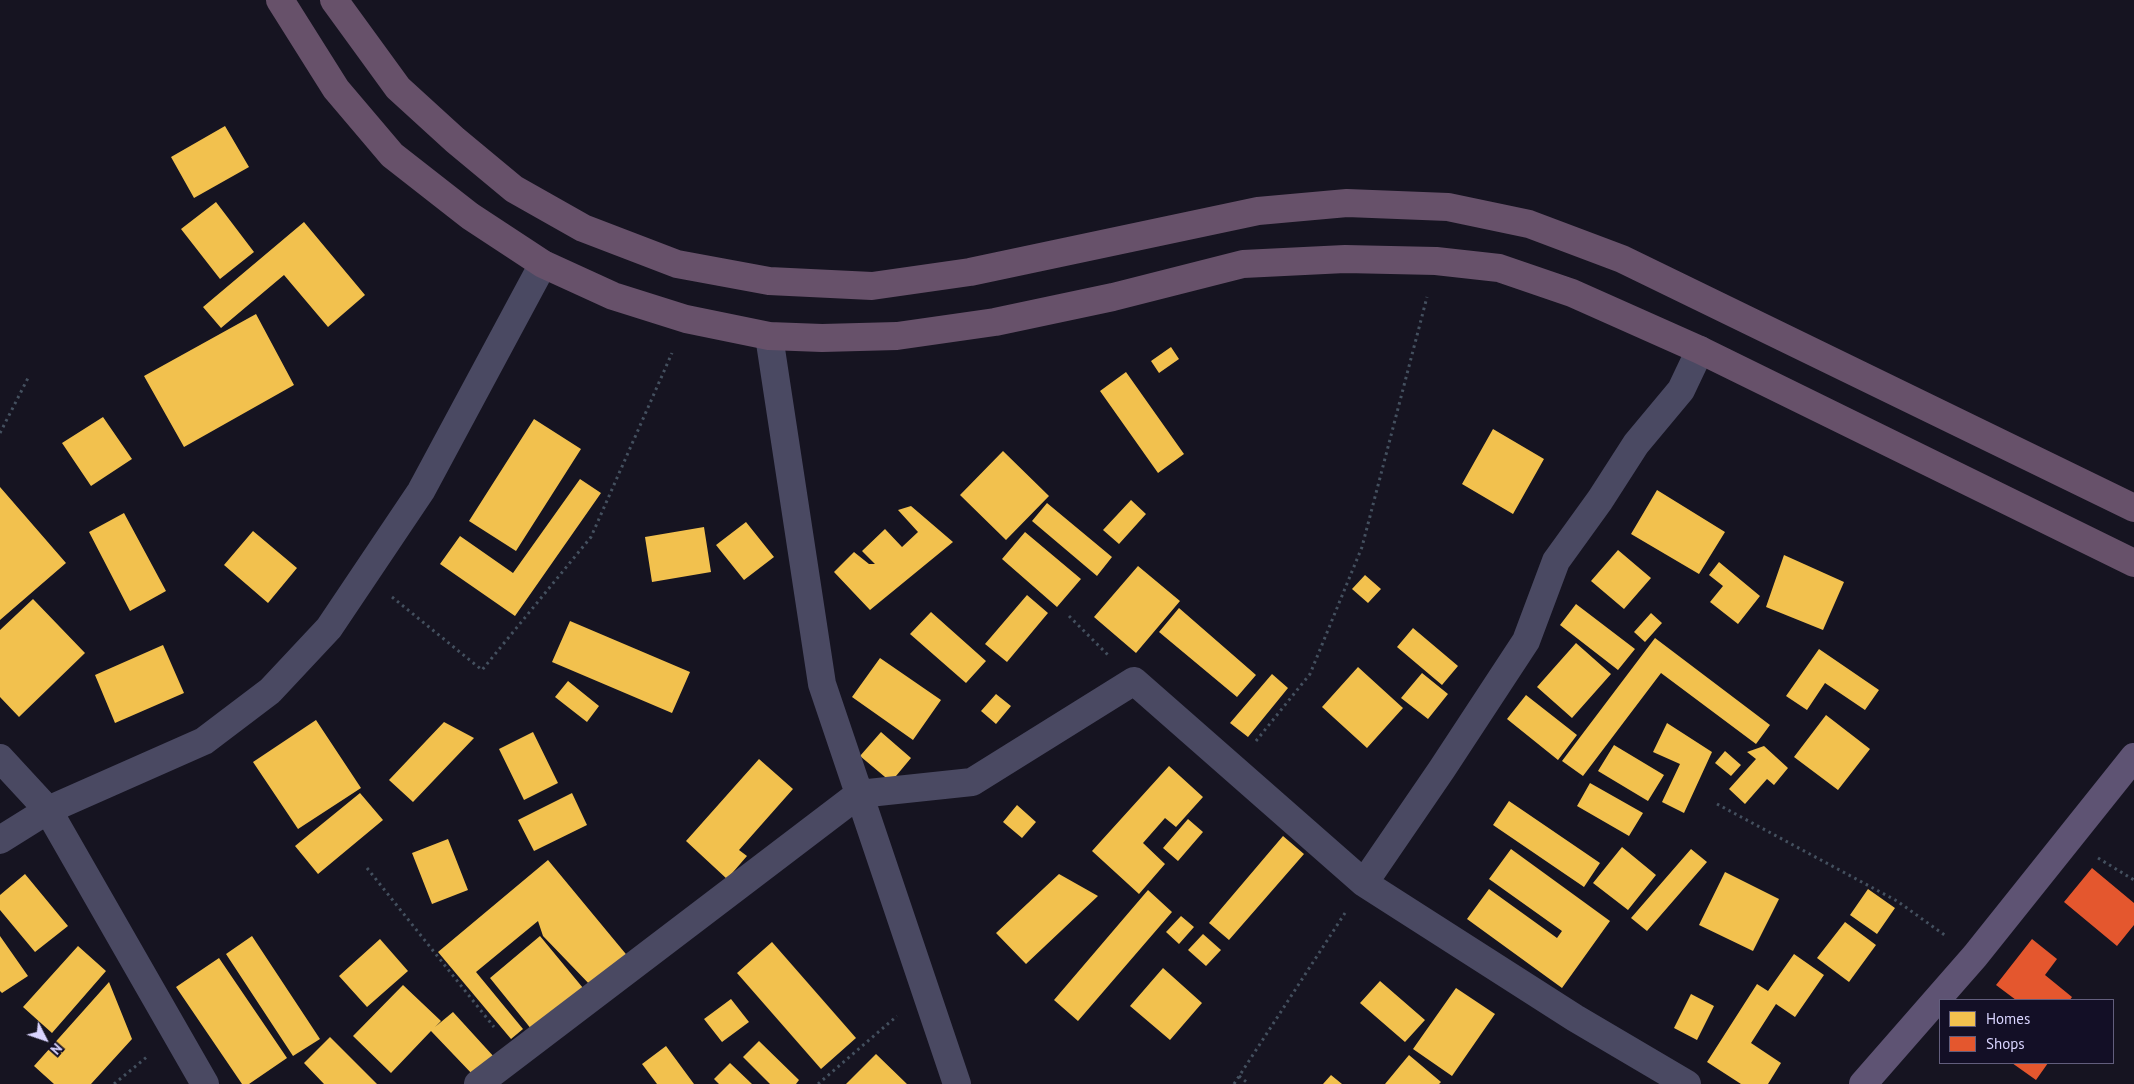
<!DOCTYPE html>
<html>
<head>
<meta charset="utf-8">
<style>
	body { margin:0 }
	#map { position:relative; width:2134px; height:1084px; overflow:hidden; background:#161421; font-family:"PT Sans",sans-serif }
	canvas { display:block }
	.legend { position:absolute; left:1939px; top:999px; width:175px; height:65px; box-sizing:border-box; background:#130f26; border:1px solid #625e7d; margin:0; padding:6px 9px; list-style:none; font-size:15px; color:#d9d4ff }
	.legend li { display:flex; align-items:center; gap:10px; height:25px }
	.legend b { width:25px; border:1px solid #625e7d }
	.north { position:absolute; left:20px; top:1014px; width:50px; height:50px; -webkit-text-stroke:4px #130f26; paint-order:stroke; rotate:131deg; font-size:14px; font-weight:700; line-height:20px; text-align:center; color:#d9d4ff }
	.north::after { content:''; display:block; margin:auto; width:18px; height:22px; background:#d9d4ff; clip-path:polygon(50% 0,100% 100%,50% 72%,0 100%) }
</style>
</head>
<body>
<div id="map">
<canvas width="2134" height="1084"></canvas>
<ul class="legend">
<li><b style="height:14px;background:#f2c14e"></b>Homes</li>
<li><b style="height:14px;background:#e4572e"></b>Shops</li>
</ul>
<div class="north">N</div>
</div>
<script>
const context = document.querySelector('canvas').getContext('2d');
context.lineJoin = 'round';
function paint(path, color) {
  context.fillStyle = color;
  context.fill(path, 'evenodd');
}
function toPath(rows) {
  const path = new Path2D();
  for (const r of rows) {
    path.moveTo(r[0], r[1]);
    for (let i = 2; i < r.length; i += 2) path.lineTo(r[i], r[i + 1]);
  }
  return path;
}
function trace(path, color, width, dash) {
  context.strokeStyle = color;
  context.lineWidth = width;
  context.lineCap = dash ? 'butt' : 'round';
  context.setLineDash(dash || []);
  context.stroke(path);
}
const homes = toPath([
	[225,126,249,167,194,198,171,157],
	[216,202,254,252,220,279,181,229],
	[304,222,365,295,328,327,284,275,221,328,203,307],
	[256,314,294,385,184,447,144,376],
	[1171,347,1179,359,1159,373,1151,361],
	[1126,372,1184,454,1158,473,1100,391],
	[103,417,132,459,91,486,62,443],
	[534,419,581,449,516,551,469,521],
	[1493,429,1544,459,1513,514,1462,484],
	[1003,451,1049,496,1006,540,960,495],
	[580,479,601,493,515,616,440,564,460,536,513,573],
	[0,487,66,563,0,620],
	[1657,490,1725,532,1699,574,1631,534],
	[1131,500,1146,514,1119,544,1103,530],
	[1047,503,1112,557,1097,576,1032,521],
	[911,506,953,542,870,610,834,572,854,552,869,564,875,564,862,551,885,529,902,547,918,532,898,510],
	[124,513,166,591,130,611,89,532],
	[746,522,774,557,744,580,716,545],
	[704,527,711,572,652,582,645,537],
	[253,531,297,568,268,603,224,565],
	[1025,532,1081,579,1057,607,1002,559],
	[1618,550,1651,578,1624,609,1591,581],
	[1784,555,1844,582,1823,630,1766,607],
	[1719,562,1760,596,1738,624,1710,602,1723,586,1709,575],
	[1138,566,1180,601,1136,653,1094,617],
	[1365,575,1381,589,1368,603,1352,589],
	[1027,595,1048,613,1007,662,985,644],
	[33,599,85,653,19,717,0,697,0,630],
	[1576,604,1635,649,1618,670,1560,625],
	[1179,608,1256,675,1237,697,1159,632],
	[931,612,986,661,966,683,910,634],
	[1651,613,1662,623,1645,642,1634,632],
	[570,621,690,672,672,713,552,662],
	[1413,628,1458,666,1442,685,1397,647],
	[1655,638,1770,725,1756,744,1661,673,1583,776,1562,761],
	[1576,643,1611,674,1572,718,1537,687],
	[163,645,184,693,115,723,95,675],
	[1819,649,1879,690,1865,710,1825,683,1807,710,1786,696],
	[880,658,941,700,913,740,852,697],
	[1358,667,1403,708,1367,748,1322,707],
	[1422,673,1448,694,1428,719,1401,698],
	[1272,674,1288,688,1248,737,1230,723],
	[568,681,599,706,587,722,555,697],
	[996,694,1011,706,996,724,981,711],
	[1526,695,1577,735,1558,760,1507,719],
	[1826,715,1870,749,1838,790,1794,757],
	[316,720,361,788,298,829,253,762],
	[444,722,474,738,413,802,389,780],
	[1667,723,1712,752,1684,813,1662,802,1680,764,1653,752],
	[533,732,558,783,524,800,499,749],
	[881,732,911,758,891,782,860,756],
	[1614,745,1664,775,1648,801,1598,771],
	[1764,746,1788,768,1774,785,1767,779,1745,804,1729,789,1756,759,1747,752],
	[1725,751,1741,765,1731,776,1715,763],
	[759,759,793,789,739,850,747,856,727,879,686,841],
	[1169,766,1203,797,1176,827,1165,818,1143,843,1165,864,1139,894,1092,851],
	[1590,783,1643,813,1629,836,1577,806],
	[360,793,383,820,318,874,295,846],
	[572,793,587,825,534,851,518,820],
	[1509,801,1600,863,1584,887,1493,825],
	[1017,805,1036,822,1022,838,1003,822],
	[1188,819,1203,832,1178,861,1163,848],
	[1283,836,1304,854,1229,940,1209,923],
	[448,839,468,890,432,904,412,853],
	[1622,847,1656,875,1628,910,1593,883],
	[1511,849,1610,921,1562,988,1467,919,1489,889,1557,938,1562,931,1489,879],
	[1691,849,1707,862,1647,931,1631,918],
	[548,860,630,959,594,989,543,936,538,921,476,972,523,1029,511,1039,438,952],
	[1725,872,1779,899,1753,951,1699,925],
	[25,874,68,926,35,952,0,910,0,895],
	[1059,874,1098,896,1026,964,996,933],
	[1868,889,1895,908,1877,934,1850,915],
	[1148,890,1172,912,1078,1021,1054,1000],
	[1181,916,1194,927,1179,944,1166,932],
	[1845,922,1876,945,1849,982,1817,958],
	[1203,934,1221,950,1206,966,1188,950],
	[0,936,28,976,2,993,0,991],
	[252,936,320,1039,293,1056,226,954],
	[540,936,583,988,532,1030,490,978],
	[380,939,408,971,367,1007,339,976],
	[772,942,856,1038,821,1069,737,973],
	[78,946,106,971,52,1033,23,1007],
	[1794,954,1824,975,1795,1017,1776,1004,1751,1043,1781,1063,1768,1084,1741,1084,1707,1062,1757,984,1768,991],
	[219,958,287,1058,249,1084,242,1084,176,987],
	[1163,968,1202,1003,1170,1040,1130,1006],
	[1380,981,1425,1020,1405,1042,1360,1003],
	[109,982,132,1039,91,1084,54,1084,34,1066],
	[403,985,441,1021,435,1027,453,1012,495,1058,474,1076,431,1031,391,1073,353,1036],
	[1456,988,1495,1014,1452,1076,1413,1049],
	[1691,994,1714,1006,1697,1040,1674,1028],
	[731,999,749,1022,722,1042,704,1019],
	[330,1037,377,1084,324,1084,304,1063],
	[759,1041,799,1080,796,1084,770,1084,743,1057],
	[666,1046,694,1084,657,1084,642,1064],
	[876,1054,907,1084,846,1084],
	[1409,1055,1441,1082,1439,1084,1385,1084],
	[730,1063,752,1084,719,1084,714,1079],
	[1331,1075,1342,1084,1323,1084]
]);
const shops = toPath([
	[2092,868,2134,903,2134,925,2117,946,2064,902],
	[2032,939,2057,959,2045,975,2072,997,2070,1000,2016,1000,1996,985],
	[2012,1063,2048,1063,2036,1080]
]);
const path = toPath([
	[0,433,28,378],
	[392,597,482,670,591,537,672,353],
	[1069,616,1109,656],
	[1256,741,1310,674,1362,547,1427,297],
	[1717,804,1897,901,1946,936],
	[2098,858,2134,880],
	[367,868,494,1027],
	[1239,1076,1249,1084],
	[114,1084,148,1056],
	[818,1084,897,1016],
	[1234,1084,1345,913]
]);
const minor = toPath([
	[769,336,822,684,957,1084],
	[0,758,48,810,205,1084],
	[0,840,48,810,204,741,270,691,329,628,421,491,543,264],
	[478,1084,859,794,972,782,1134,681,1364,883],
	[1687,1084,1575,1018,1364,883,1442,769,1526,641,1556,561,1600,500,1636,444,1681,390,1700,350]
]);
const major = toPath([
	[1863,1084,1975,956,2134,757]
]);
const highway = toPath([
	[280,0,336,89,392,155,470,216,543,264,613,296,686,319,769,336,822,338,897,336,995,322,1113,297,1243,264,1345,259,1436,261,1499,268,1572,293,1700,350,2134,563],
	[334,0,398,88,455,140,514,189,583,228,677,264,769,281,872,286,970,272,1258,211,1347,203,1448,207,1529,224,1622,259,2134,508]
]);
paint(homes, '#f2c14e');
paint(shops, '#e4572e');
trace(path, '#44505f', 3, [2.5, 4]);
trace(minor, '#4a4962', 28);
trace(major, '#5e5373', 28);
trace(highway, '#67516a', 28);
</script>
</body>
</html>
